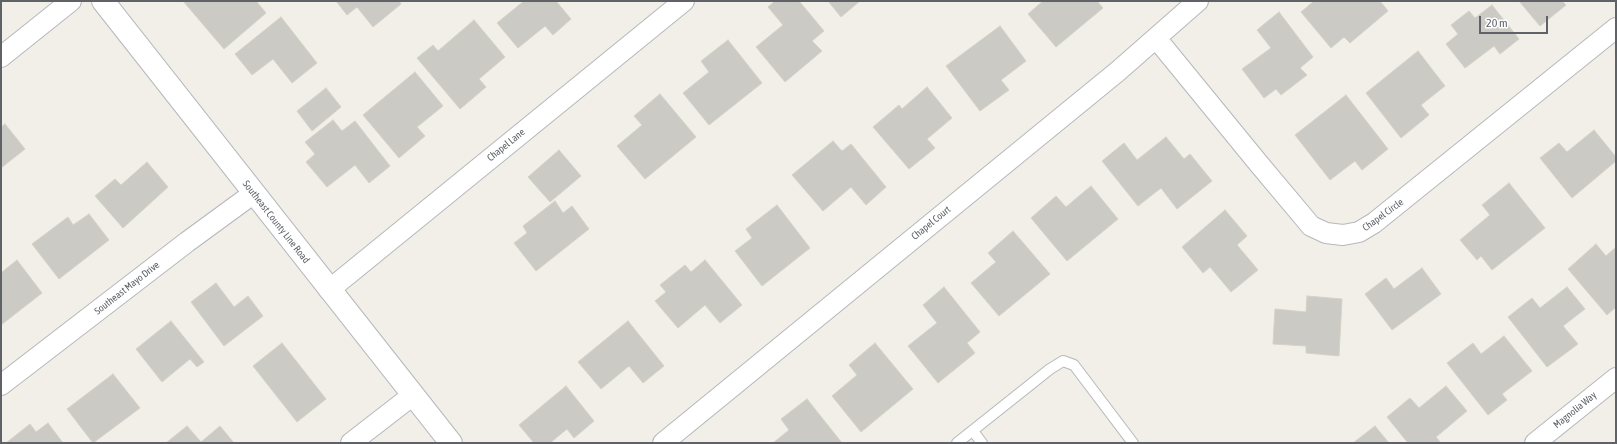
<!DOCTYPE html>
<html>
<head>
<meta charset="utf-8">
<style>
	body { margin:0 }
	#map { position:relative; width:1617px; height:444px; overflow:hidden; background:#f1efe8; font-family:"Asap Condensed",sans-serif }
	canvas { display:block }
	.frame { position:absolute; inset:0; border:2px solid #5f6368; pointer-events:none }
	.scale { position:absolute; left:1479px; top:16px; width:69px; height:18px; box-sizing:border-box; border:2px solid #5f6368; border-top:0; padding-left:5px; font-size:12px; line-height:14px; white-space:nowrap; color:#5f6368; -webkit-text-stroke:3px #fff; paint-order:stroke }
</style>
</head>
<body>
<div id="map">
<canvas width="1617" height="444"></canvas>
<div class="frame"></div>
<div class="scale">20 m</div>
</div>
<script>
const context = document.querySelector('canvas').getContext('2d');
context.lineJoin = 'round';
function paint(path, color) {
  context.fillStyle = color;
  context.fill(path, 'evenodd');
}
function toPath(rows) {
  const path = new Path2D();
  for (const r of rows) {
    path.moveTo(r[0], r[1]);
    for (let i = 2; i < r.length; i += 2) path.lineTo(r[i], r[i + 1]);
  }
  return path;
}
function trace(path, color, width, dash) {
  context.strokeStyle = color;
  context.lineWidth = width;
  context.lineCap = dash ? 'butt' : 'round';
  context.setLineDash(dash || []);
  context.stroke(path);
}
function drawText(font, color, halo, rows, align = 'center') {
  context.font = font + ' "Asap Condensed",sans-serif';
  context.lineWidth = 3;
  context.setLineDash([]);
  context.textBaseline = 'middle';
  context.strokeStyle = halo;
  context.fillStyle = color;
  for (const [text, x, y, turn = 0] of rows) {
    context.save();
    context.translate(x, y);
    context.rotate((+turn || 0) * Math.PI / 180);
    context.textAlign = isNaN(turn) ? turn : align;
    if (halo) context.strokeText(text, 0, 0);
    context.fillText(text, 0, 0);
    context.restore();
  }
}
const building = toPath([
	[183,1,256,1,266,13,224,49,183,1],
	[336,1,399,1,401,4,373,27,357,7,347,15,336,1],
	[524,1,556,1,571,19,553,35,545,26,518,48,497,23,524,1],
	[775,1,799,1,824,31,812,41,822,51,785,82,756,47,783,25,768,7,775,1],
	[828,1,860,1,841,17,828,1],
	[1043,1,1097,1,1103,8,1056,47,1028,14,1043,1],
	[1314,1,1380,1,1388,11,1350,43,1344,37,1331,48,1301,12,1314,1],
	[1519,1,1562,1,1566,5,1540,26,1519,1],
	[1492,5,1519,39,1500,54,1494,46,1465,68,1446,44,1458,34,1451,25,1469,11,1475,18,1492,5],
	[1279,12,1313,57,1300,68,1307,75,1281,95,1276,89,1264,98,1242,69,1271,48,1257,30,1279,12],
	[281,17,317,63,292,83,273,59,252,75,235,54,281,17],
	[474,20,505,57,479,79,486,87,460,109,417,58,433,45,438,51,474,20],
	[1000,26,1026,61,1001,80,1009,90,980,111,946,66,1000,26],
	[728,40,762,83,709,125,683,93,709,72,701,61,728,40],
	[1418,51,1445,86,1421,105,1429,115,1401,138,1366,93,1418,51],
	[415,72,443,106,417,127,425,136,399,158,363,115,415,72],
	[927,87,952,118,927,139,935,148,909,169,873,127,899,105,902,109,927,87],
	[326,88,341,107,312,131,297,111,326,88],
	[660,94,696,137,645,179,617,146,642,125,634,116,660,94],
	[1346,95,1388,149,1362,170,1355,161,1330,180,1295,135,1346,95],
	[333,120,342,131,355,121,390,166,369,183,355,165,327,187,306,162,315,154,305,142,333,120],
	[5,124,25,149,1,168,1,127,5,124],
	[1594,130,1616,157,1616,161,1572,198,1540,158,1559,143,1567,152,1594,130],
	[1166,137,1184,159,1190,154,1212,181,1177,209,1161,188,1138,206,1102,161,1124,143,1137,160,1166,137],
	[833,141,842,151,851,144,886,187,866,205,851,187,823,211,792,175,833,141],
	[559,150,581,176,550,202,528,177,559,150],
	[147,162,168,187,123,228,95,196,115,179,121,185,147,162],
	[1509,183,1545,228,1492,270,1481,256,1477,260,1460,240,1490,215,1482,205,1509,183],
	[1091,186,1118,219,1067,261,1031,218,1056,196,1066,207,1091,186],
	[555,201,563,213,572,206,589,229,536,271,514,243,527,233,523,226,555,201],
	[777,205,810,248,762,286,735,251,752,238,746,229,777,205],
	[1225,210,1247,236,1237,245,1258,270,1231,292,1210,267,1203,273,1182,247,1225,210],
	[89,214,109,240,59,279,32,244,68,217,73,225,89,214],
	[1013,231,1050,274,999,316,971,283,996,262,988,253,1013,231],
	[1596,244,1606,256,1616,247,1616,307,1607,315,1568,269,1596,244],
	[17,260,42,293,1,325,1,273,17,260],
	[705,260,742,305,720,323,705,305,678,328,655,301,666,292,660,285,685,265,691,272,705,260],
	[1422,268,1441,294,1392,330,1365,294,1386,278,1394,289,1422,268],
	[216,283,234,307,248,296,263,316,224,346,191,302,216,283],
	[944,287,980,332,967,343,975,353,938,383,908,346,937,323,923,305,944,287],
	[1567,287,1585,309,1563,326,1578,344,1547,367,1508,317,1532,298,1540,308,1567,287],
	[1307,296,1342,299,1339,356,1306,353,1306,346,1273,344,1275,309,1306,312,1307,296],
	[171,321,204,362,197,367,190,359,162,382,136,349,171,321],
	[628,321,664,366,643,383,629,366,601,389,578,362,628,321],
	[1504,336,1532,371,1502,394,1507,400,1488,415,1447,363,1473,343,1481,354,1504,336],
	[282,343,326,399,297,422,253,366,282,343],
	[875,343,913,389,861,432,832,396,857,375,849,365,875,343],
	[113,374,140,408,93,443,67,409,113,374],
	[566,386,594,421,574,438,567,429,550,443,534,443,519,425,566,386],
	[1446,386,1467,411,1436,437,1441,443,1408,443,1387,417,1410,398,1419,408,1446,386],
	[807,399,842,443,773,443,789,430,781,419,807,399],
	[48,423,63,443,6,443,30,424,36,432,48,423],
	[187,426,201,442,220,426,234,443,166,443,187,426],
	[1375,426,1389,443,1353,443,1375,426]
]);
const service = toPath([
	[973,431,982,443],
	[957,443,1050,369,1063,361,1074,365,1133,443]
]);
const minor = toPath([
	[1156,38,1259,164,1311,226,1326,233,1343,235,1359,232,1374,223,1616,28],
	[1,57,71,1],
	[329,290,684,1],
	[1,385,187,242,254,193],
	[351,443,413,395],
	[663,443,1117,72,1198,1],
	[1535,443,1616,378]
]);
const tertiary = toPath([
	[103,1,451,443]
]);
const streetNames = [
	["Chapel Lane",506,145,-39],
	["Chapel Circle",1383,215,-36],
	["Southeast County Line Road",276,222,52],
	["Chapel Court",931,223,-39],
	["Southeast Mayo Drive",127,288,-38],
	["Magnolia Way",1575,410,-39]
];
paint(building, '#cccac5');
trace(building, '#d6d1c6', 1);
trace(service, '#b5b8bc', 12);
trace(minor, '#b5b8bc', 22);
trace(tertiary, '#b5b8bc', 24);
trace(service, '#fff', 10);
trace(minor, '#fff', 20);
trace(tertiary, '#fff', 22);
drawText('10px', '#5f6368', '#fff', streetNames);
</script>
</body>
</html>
